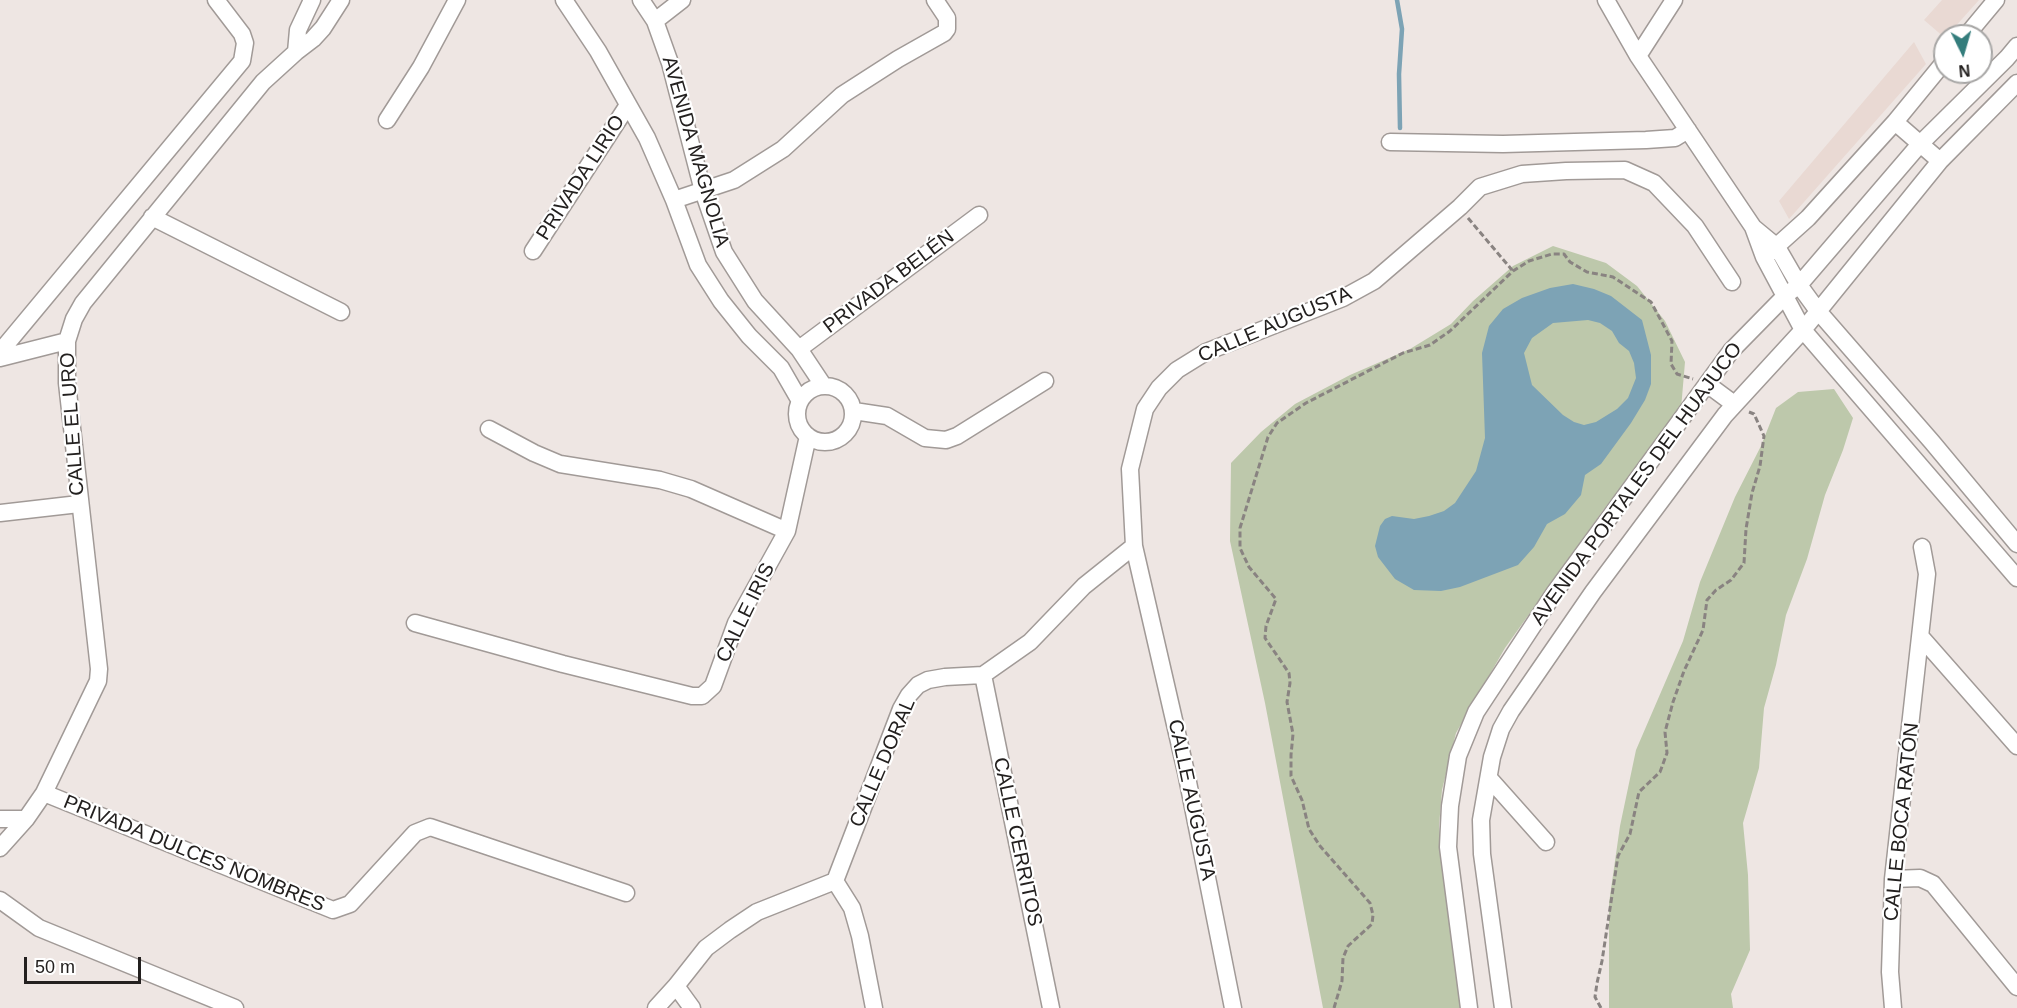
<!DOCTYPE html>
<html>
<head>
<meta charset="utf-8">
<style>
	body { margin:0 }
	#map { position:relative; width:2017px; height:1008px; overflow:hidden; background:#eee6e3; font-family:Arial,sans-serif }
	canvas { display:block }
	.north { position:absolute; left:1933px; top:24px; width:60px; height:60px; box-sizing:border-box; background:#fff; border:2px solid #a7a6a5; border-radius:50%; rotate:175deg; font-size:16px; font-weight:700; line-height:24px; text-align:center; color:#23201f }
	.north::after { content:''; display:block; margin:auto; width:21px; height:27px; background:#347d7c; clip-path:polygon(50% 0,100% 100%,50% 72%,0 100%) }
	.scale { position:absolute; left:24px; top:957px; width:117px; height:27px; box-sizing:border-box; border:3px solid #23201f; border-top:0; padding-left:8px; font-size:18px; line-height:21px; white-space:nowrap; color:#23201f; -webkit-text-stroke:4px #fff; paint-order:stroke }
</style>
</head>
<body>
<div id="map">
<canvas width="2017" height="1008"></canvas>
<div class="north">N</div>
<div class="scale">50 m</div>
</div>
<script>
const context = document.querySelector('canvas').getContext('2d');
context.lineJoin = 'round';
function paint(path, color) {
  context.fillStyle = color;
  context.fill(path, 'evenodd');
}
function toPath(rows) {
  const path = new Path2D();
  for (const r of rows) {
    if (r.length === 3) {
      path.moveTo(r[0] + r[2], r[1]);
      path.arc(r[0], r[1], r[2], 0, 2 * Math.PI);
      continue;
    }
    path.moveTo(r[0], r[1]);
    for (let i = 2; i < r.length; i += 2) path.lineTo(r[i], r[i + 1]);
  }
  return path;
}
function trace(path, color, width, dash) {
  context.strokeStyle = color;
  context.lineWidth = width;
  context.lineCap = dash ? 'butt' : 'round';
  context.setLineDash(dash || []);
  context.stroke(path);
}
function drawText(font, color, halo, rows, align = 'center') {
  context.font = font + ' Arial,sans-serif';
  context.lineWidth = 4.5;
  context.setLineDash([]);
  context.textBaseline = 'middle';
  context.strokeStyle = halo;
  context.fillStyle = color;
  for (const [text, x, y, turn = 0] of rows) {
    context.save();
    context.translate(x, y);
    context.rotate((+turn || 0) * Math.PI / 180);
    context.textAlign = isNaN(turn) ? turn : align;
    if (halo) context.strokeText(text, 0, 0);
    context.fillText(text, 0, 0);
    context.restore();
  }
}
const built = toPath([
	[1942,0,1979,0,1945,38,1924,20],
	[1914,42,1926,64,1789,219,1779,201]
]);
const green = toPath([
	[1553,246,1606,263,1637,286,1665,321,1685,362,1681,409,1604,509,1505,648,1456,733,1442,790,1439,826,1443,868,1462,1008,1323,1008,1265,703,1230,541,1231,463,1261,432,1295,404,1350,375,1410,349,1451,324,1473,301,1513,266],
	[1834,389,1853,418,1843,450,1825,495,1807,559,1786,615,1776,665,1764,708,1759,768,1743,823,1748,875,1750,950,1731,994,1733,1008,1609,1008,1609,903,1620,826,1636,750,1683,641,1700,582,1735,497,1761,446,1776,408,1798,392]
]);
const water = toPath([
	[1573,284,1594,289,1611,296,1642,320,1651,355,1651,384,1645,400,1631,423,1601,464,1585,475,1581,495,1565,514,1547,524,1534,547,1518,565,1460,587,1441,591,1414,590,1395,579,1378,557,1375,546,1380,526,1385,519,1392,516,1414,519,1429,516,1444,511,1455,503,1476,471,1485,438,1482,353,1489,326,1503,309,1522,298,1550,288],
	[1588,320,1600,323,1612,331,1619,343,1629,351,1634,363,1636,378,1628,398,1617,409,1596,422,1584,425,1574,422,1563,415,1532,385,1524,353,1532,338,1553,323]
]);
const stream = toPath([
	[1397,0,1402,29,1399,74,1400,128]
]);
const path = toPath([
	[1468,218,1512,270],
	[1334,1008,1342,981,1343,958,1348,946,1372,924,1373,915,1370,903,1320,846,1309,829,1302,800,1291,776,1291,755,1293,734,1287,702,1290,683,1289,673,1265,638,1266,626,1276,599,1249,567,1240,548,1240,528,1268,437,1277,423,1306,403,1403,353,1430,345,1450,331,1513,271,1529,261,1552,254,1564,254,1570,262,1587,272,1613,277,1651,302,1672,341,1671,364,1677,374,1693,379],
	[1601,1008,1595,997,1597,983,1602,961,1618,856,1630,834,1639,792,1660,772,1667,753,1665,732,1673,702,1684,671,1703,630,1707,600,1716,590,1731,580,1744,563,1746,529,1752,493,1760,466,1764,436,1754,414,1749,412]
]);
const minor = toPath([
	[564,0,598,51,647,138,674,200,698,265,721,301,749,336,781,368,800,401],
	[641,0,655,21,670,63,703,191,724,252,755,301,799,349,823,385],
	[1606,0,1638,56,1753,227,1764,257,1803,330,2017,578],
	[655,21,682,0],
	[1966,36,1996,0],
	[296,52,298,30,312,0],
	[1638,56,1674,0],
	[387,120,421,67,457,0],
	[1895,122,1940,161],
	[1390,142,1503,144,1646,140,1675,138,1688,130],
	[674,200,734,180,783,149,842,95,898,59,944,33,947,29,947,18,935,0],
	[152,217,341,312],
	[1754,228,1777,247,1799,285,1818,311,1932,442,2017,544],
	[533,251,628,105],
	[1769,253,1808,218,1895,122,1945,61],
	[799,349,979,215],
	[0,352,242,61,245,43,242,34,216,0],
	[0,358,67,341],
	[1707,384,1734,404],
	[825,414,28],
	[854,411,887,416,925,438,946,440,957,436,1045,381],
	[489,429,534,453,560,464,660,480,691,489,787,531],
	[0,513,79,504],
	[415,623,563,664,692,696,702,696,713,686,736,623,787,531,808,436],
	[1921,637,2017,746],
	[983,675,1051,1008],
	[1489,778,1546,842],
	[44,793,333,910,350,904,415,833,430,827,626,893],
	[0,819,26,819],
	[0,848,26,819,44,793,98,681,99,669,67,383,67,341,74,319,83,303,263,82,296,52,313,39,323,28,341,0],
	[1893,879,1920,878,1933,884,2017,987],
	[835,881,852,908,860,936,874,1008],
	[0,900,39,928,235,1008],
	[676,986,692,1008],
	[656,1008,676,986,706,948,730,930,757,912,835,881,901,709,909,695,918,685,928,680,945,677,983,675,1030,642,1084,586,1134,546],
	[1233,1008,1186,772,1134,546,1130,469,1145,409,1159,388,1177,370,1206,352,1343,298,1374,281,1460,207,1480,187,1522,174,1566,171,1625,170,1654,183,1695,226,1732,282],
	[1469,1008,1448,847,1450,806,1458,756,1476,712,1555,592,1731,351,1786,295,1799,285,1920,144,2007,58,2017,46],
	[1503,1008,1482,854,1481,820,1492,757,1501,729,1511,711,1593,592,1725,415,1803,330,1940,161,2017,83],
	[1893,1008,1890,972,1893,879,1927,574,1922,547]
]);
const streetNames = [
	["AVENIDA MAGNOLIA",695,152,74],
	["PRIVADA LIRIO",581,178,-57],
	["PRIVADA BELÉN",889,282,-37],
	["CALLE AUGUSTA",1275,325,-23],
	["CALLE EL URO",73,424,-94],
	["AVENIDA PORTALES DEL HUAJUCO",1637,484,-54],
	["CALLE IRIS",746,613,-64],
	["CALLE DORAL",883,763,-67],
	["CALLE AUGUSTA",1191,800,78],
	["CALLE BOCA RATÓN",1902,822,-84],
	["CALLE CERRITOS",1017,842,78],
	["PRIVADA DULCES NOMBRES",194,854,22]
];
paint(built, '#e9d9d3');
paint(green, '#bdc8ab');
paint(water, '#7da3b5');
trace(stream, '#7da3b5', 4.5);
trace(minor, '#a19a97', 19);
trace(path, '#898381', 3, [6, 3]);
trace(minor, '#fff', 16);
drawText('20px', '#23201f', '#fff', streetNames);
</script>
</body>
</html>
